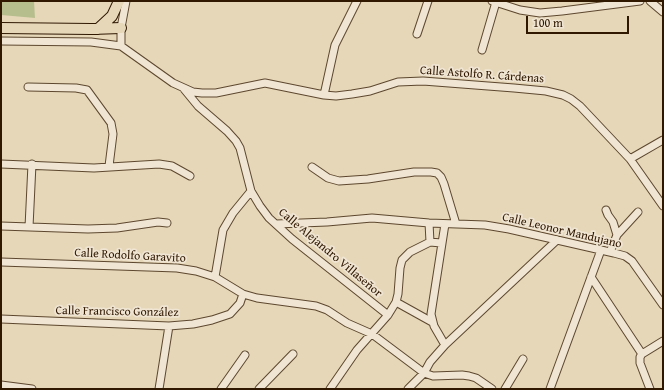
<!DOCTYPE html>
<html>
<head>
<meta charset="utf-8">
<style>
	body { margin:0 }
	#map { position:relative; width:664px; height:390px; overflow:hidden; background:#e6d7b9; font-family:"Gentium Book Plus",serif }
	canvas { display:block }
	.frame { position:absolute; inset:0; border:2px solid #2f1700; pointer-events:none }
	.scale { position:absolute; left:526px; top:16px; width:103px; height:18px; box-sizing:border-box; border:2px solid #2f1700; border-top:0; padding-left:5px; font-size:12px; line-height:14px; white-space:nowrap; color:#2f1700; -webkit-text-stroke:3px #efe5d2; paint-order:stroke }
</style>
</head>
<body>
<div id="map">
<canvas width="664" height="390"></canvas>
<div class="frame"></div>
<div class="scale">100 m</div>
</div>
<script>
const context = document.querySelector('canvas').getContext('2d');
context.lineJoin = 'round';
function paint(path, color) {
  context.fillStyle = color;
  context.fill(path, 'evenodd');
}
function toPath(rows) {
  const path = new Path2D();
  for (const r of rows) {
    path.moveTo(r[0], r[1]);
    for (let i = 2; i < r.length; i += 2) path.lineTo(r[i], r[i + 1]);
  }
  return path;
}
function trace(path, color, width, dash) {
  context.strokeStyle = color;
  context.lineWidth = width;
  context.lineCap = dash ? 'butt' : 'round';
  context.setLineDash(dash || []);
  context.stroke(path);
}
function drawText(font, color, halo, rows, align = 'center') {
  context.font = font + ' "Gentium Book Plus",serif';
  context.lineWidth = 3.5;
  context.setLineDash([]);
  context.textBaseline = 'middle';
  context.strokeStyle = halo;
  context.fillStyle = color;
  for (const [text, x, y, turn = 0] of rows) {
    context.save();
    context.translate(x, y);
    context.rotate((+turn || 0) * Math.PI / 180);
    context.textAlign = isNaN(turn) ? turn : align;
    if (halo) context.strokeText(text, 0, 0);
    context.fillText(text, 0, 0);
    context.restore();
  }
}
const green = toPath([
	[1,1,34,1,35,18,1,15]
]);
const minor = toPath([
	[126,1,121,28,121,46,173,83,193,92,202,93,216,93,265,83,324,95,336,96,352,94,370,91,398,82,423,81,514,88,546,91,563,95,571,99,580,106,630,159,663,206],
	[492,1,520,10,540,13,562,11,640,1],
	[650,1,663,12],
	[417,34,428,1],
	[1,41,91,42,121,46],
	[482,50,496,2],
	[28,87,76,88,87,90,111,123,113,134,109,166],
	[184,89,198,106,227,131,236,141,240,148,251,191,260,206,269,218,292,239,388,315],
	[324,95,335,45,357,1],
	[630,159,663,140],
	[1,164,94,168,159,164,172,166,190,176],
	[312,167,328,178,339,181,368,179,414,172,431,172,437,173,441,177,444,184,456,224],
	[606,210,608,215,613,222,617,235],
	[429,223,430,242,441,243],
	[276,224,327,222,372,218,429,223,485,225,509,229,614,253,625,256,632,261,663,305],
	[445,224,431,314,434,326,445,345],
	[1,226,88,229,117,228,158,222,167,223],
	[29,227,32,164],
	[610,252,617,235,638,212],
	[1,262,177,268,196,271,215,277,243,294,257,298,316,306,327,310,347,323,372,334,424,373,433,376,462,375,469,376,476,378,492,389],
	[215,277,223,230,233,213,251,191],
	[591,277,642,354],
	[396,302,432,322],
	[1,319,169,326,193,324,212,320,230,314,240,303,243,294],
	[1,385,32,389],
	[159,389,169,326],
	[221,389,245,355],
	[259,389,293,354],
	[330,389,357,350,388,315,396,302,398,294,400,268,402,260,410,252,430,242],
	[408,389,424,373,430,362,445,345,557,240],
	[505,389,523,359],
	[550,389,601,250],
	[650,389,640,363,640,357,642,354,663,341]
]);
const highway = toPath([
	[1,28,91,29,121,28],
	[98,29,112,16,119,1]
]);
const streetNames = [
	["Calle Astolfo R. Cárdenas",482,75,4],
	["Calle Leonor Mandujano",562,231,13],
	["Calle Alejandro Villaseñor",330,253,40],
	["Calle Rodolfo Garavito",130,256,3],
	["Calle Francisco González",117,312,1]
];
paint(green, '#b7be8e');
trace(minor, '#5d472e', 9);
trace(highway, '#2f1700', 12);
trace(minor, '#efe5d2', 7);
trace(highway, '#e6d7b9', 10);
drawText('12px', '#2f1700', '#efe5d2', streetNames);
</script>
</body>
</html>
